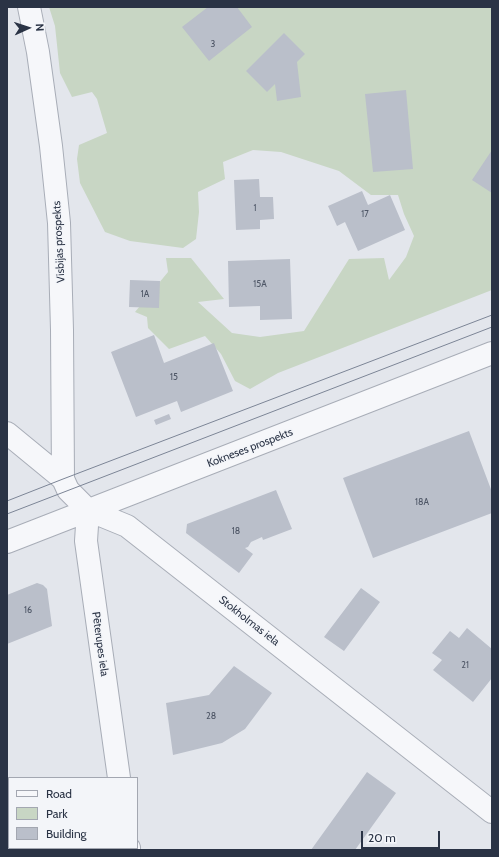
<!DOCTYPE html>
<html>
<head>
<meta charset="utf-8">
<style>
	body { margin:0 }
	#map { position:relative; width:499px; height:857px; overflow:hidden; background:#e3e6ec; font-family:Cabin,sans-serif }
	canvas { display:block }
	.frame { position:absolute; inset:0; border:8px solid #2a3345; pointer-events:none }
	.legend { position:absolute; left:8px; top:777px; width:130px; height:72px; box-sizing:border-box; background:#f3f5f9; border:1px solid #a3a7b1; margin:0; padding:5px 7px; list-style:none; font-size:12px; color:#2a3345 }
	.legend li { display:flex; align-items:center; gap:8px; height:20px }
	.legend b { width:20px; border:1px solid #a3a7b1 }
	.north { position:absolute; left:8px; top:8px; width:40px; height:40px; -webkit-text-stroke:3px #f3f5f9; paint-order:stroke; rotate:87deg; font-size:11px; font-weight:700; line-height:16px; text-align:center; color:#2a3345 }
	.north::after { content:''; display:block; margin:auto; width:14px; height:18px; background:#2a3345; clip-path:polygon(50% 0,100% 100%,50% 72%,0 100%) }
	.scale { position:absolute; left:361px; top:831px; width:79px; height:18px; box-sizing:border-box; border:2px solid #2a3345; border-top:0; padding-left:5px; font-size:12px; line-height:14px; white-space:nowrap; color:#2a3345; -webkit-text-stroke:3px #f3f5f9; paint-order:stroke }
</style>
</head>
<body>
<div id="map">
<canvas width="499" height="857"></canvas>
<div class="frame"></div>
<ul class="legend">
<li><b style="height:5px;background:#f6f7fa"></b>Road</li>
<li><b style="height:11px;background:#c8d6c4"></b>Park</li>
<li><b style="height:11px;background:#babfca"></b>Building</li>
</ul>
<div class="north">N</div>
<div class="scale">20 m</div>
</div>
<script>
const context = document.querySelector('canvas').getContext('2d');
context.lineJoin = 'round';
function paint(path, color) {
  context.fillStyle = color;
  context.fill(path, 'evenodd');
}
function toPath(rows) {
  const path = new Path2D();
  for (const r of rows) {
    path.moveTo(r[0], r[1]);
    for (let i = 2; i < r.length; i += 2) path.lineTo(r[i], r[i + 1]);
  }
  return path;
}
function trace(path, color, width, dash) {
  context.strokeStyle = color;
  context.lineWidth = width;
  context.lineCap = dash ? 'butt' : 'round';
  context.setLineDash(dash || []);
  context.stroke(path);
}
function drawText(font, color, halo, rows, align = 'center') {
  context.font = font + ' Cabin,sans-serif';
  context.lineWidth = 3;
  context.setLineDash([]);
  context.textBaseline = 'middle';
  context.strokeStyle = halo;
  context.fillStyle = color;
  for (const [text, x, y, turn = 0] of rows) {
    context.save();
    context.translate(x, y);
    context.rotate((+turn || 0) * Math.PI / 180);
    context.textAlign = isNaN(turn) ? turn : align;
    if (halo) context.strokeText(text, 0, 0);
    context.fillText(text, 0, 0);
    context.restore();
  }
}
const green = toPath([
	[49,7,492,7,492,290,278,373,250,389,235,381,221,354,205,336,169,349,148,328,147,317,135,312,168,272,166,258,191,258,224,299,198,302,232,333,260,337,304,331,349,259,384,258,389,280,406,257,414,236,404,214,398,195,371,195,339,171,281,152,253,150,223,162,225,179,198,192,199,212,196,239,183,248,130,241,105,232,80,183,77,159,79,145,107,133,97,99,92,92,72,97,60,73,55,26]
]);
const building = toPath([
	[208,7,237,7,252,27,209,61,182,27],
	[284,33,305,54,297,62,301,97,277,101,275,84,267,92,246,71],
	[406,90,413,169,373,172,365,94],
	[492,150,492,193,472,180],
	[259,179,260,197,273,197,274,219,260,220,260,229,236,230,234,180],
	[362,191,368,205,390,195,405,230,358,251,345,222,337,226,328,206],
	[290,259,292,319,260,320,260,306,229,307,228,261],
	[130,280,160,281,159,308,129,307],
	[154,335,164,363,214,343,233,391,181,412,177,401,136,417,111,352],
	[169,414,171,419,156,425,154,420],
	[469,431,492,492,492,513,373,558,343,478],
	[276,490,292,529,263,540,262,537,251,542,248,547,245,548,253,554,239,573,186,533,187,524],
	[37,583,43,585,47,589,52,626,7,644,7,595],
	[361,588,380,602,344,651,324,637],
	[467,628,492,649,492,678,473,702,433,670,442,660,432,653,450,631,459,638],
	[234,666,272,693,245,729,222,743,173,755,166,703,209,695],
	[367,772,396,793,355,850,311,850],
	[7,812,9,812,9,832,7,832]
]);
const minor = toPath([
	[29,7,38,52,51,146,59,223,62,330,63,479],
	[7,433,63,479,68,490,88,510,127,526,492,812],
	[88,510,86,541,119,778],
	[7,542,492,353],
	[129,848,129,850]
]);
const tram = toPath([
	[7,501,63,479,492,315],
	[7,514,492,327]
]);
const numberNames = [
	["3",213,44],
	["1",255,208],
	["17",365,214],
	["15A",260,284],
	["1A",145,294],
	["15",174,377],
	["18A",422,502],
	["18",236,531],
	["16",28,610],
	["21",465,665],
	["28",211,716]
];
const streetNames = [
	["Visbijas prospekts",59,242,-93],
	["Kokneses prospekts",250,448,-21],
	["Stokholmas iela",249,621,38],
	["Pēterupes iela",100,644,82]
];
paint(green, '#c8d6c4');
paint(building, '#babfca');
trace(minor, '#a8adb7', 24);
trace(minor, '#f6f7fa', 22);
trace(tram, '#7c8596', 1);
drawText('9px', '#4e5666', null, numberNames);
drawText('11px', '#2a3345', '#f3f5f9', streetNames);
</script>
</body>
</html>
